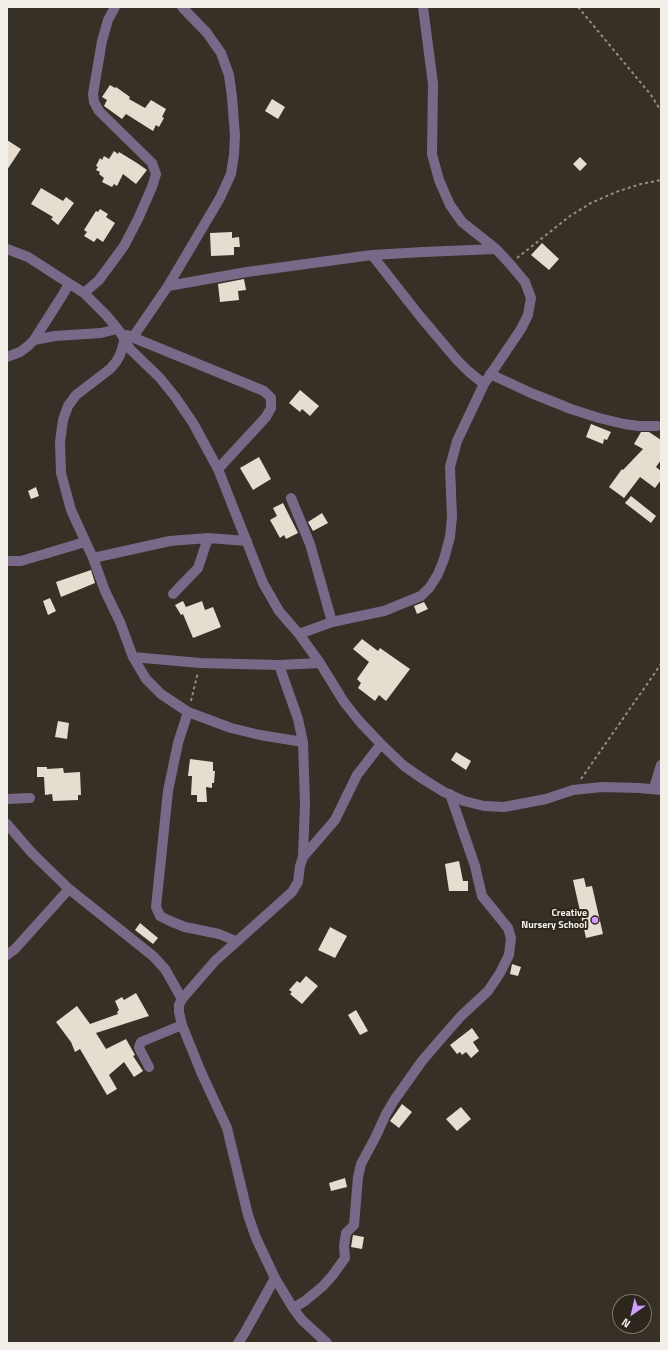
<!DOCTYPE html>
<html>
<head>
<meta charset="utf-8">
<style>
	body { margin:0 }
	#map { position:relative; width:668px; height:1350px; overflow:hidden; background:#363026; font-family:"Titillium Web",sans-serif }
	canvas { display:block }
	.frame { position:absolute; inset:0; border:8px solid #f2eee8; pointer-events:none }
	.north { position:absolute; left:612px; top:1294px; width:40px; height:40px; box-sizing:border-box; background:#2c261c; border:1px solid #7b766e; border-radius:50%; rotate:214deg; font-size:11px; font-weight:700; line-height:16px; text-align:center; color:#f2eee8 }
	.north::after { content:''; display:block; margin:auto; width:14px; height:18px; background:#d19dfe; clip-path:polygon(50% 0,100% 100%,50% 72%,0 100%) }
</style>
</head>
<body>
<div id="map">
<canvas width="668" height="1350"></canvas>
<div class="frame"></div>
<div class="north">N</div>
</div>
<script>
const context = document.querySelector('canvas').getContext('2d');
context.lineJoin = 'round';
function paint(path, color) {
  context.fillStyle = color;
  context.fill(path, 'evenodd');
}
function toPath(rows) {
  const path = new Path2D();
  for (const r of rows) {
    path.moveTo(r[0], r[1]);
    for (let i = 2; i < r.length; i += 2) path.lineTo(r[i], r[i + 1]);
  }
  return path;
}
function trace(path, color, width, dash) {
  context.strokeStyle = color;
  context.lineWidth = width;
  context.lineCap = dash ? 'butt' : 'round';
  context.setLineDash(dash || []);
  context.stroke(path);
}
function drawText(font, color, halo, rows, align = 'center') {
  context.font = font + ' "Titillium Web",sans-serif';
  context.lineWidth = 4;
  context.setLineDash([]);
  context.textBaseline = 'middle';
  context.strokeStyle = halo;
  context.fillStyle = color;
  for (const [text, x, y, turn = 0] of rows) {
    context.save();
    context.translate(x, y);
    context.rotate((+turn || 0) * Math.PI / 180);
    context.textAlign = isNaN(turn) ? turn : align;
    if (halo) context.strokeText(text, 0, 0);
    context.fillText(text, 0, 0);
    context.restore();
  }
}
const building = toPath([
	[110,85,115,88,116,87,130,97,129,99,145,108,151,100,166,109,162,117,164,118,159,127,156,125,153,131,126,114,122,119,104,106,107,100,102,97],
	[272,99,285,107,278,119,265,111],
	[7,140,21,149,7,170],
	[114,151,118,154,119,152,137,163,147,170,136,184,123,174,117,186,114,184,112,187,102,182,104,178,99,174,100,172,96,170,98,167,96,166,100,158,102,160,104,156,109,159],
	[580,157,587,164,580,171,573,164],
	[41,188,63,201,66,197,74,203,58,225,51,219,53,217,31,204],
	[100,209,108,214,106,217,115,223,103,242,97,238,94,242,84,236,87,232,84,230,96,211,98,212],
	[232,232,232,238,239,237,240,247,234,247,234,255,211,256,210,233],
	[542,243,559,259,549,270,531,255],
	[244,279,246,290,238,291,239,300,220,302,218,284],
	[300,390,319,406,310,416,302,409,300,412,289,403],
	[591,424,611,432,607,440,604,439,603,444,586,437],
	[641,432,649,432,661,440,661,460,656,467,661,471,661,480,655,488,640,477,624,498,609,487,622,469,623,470,643,449,634,444],
	[259,457,271,479,253,490,240,468],
	[36,487,39,496,31,499,28,491],
	[631,496,656,516,651,523,625,503],
	[283,503,298,533,286,539,284,535,280,538,270,520,277,516,273,508],
	[322,513,328,523,313,531,308,522],
	[91,570,95,583,61,597,56,582],
	[50,598,56,611,48,615,43,601],
	[183,601,186,607,202,601,205,610,213,607,221,627,193,638,183,614,181,615,175,605],
	[424,602,428,609,417,614,414,606],
	[362,639,378,651,380,648,410,669,386,701,379,695,375,701,358,688,361,683,357,679,369,662,353,649],
	[58,721,69,723,67,739,55,737],
	[456,752,471,761,466,770,451,760],
	[190,759,213,762,213,771,215,771,214,783,212,783,212,788,206,787,207,802,197,802,197,795,191,795,192,776,188,776],
	[37,767,47,767,47,769,63,768,64,773,80,772,81,795,78,795,78,800,53,801,52,794,45,795,44,777,37,777],
	[459,861,463,881,468,881,468,891,449,891,445,864],
	[584,878,586,887,592,886,603,934,586,938,573,880],
	[140,923,158,938,153,944,135,930],
	[330,927,347,936,335,958,318,950],
	[512,964,521,967,518,976,510,974],
	[306,976,318,986,302,1004,290,994,292,992,289,990,297,981,300,983],
	[136,993,149,1016,96,1033,106,1049,126,1039,135,1055,133,1056,143,1071,134,1077,124,1062,109,1075,117,1089,107,1095,80,1049,75,1052,71,1042,56,1022,77,1006,90,1024,118,1014,117,1012,119,1010,115,1001,122,997,124,1000],
	[356,1010,368,1031,360,1035,348,1015],
	[472,1028,479,1038,473,1042,479,1051,471,1058,466,1052,462,1055,460,1052,457,1054,450,1045],
	[402,1104,412,1112,399,1128,390,1121],
	[461,1107,471,1119,457,1131,446,1119],
	[345,1178,347,1187,331,1191,329,1183],
	[353,1235,364,1237,362,1249,351,1247]
]);
const path = toPath([
	[578,7,651,95,661,111],
	[517,258,570,216,591,203,616,192,641,184,661,180],
	[191,701,198,672],
	[581,779,661,664]
]);
const street = toPath([
	[7,249,28,257,84,293,107,316,120,332,130,349,160,378,176,398,193,423,218,469,263,583,279,611,299,634,320,663,344,702,360,722,381,744,404,766,423,779,444,792,464,801,484,806,504,807,546,799,573,790,602,787,639,788,661,790],
	[372,255,419,315,457,360,468,371,484,384],
	[168,286,247,272,372,255,423,252,496,249],
	[84,293,99,280,124,246,138,219,152,187,156,174,152,163,99,111,94,102,93,94,102,41,108,20,115,7],
	[127,335,264,391,271,398,271,408,266,417,218,469],
	[133,337,168,286,220,198,231,174,234,155,235,136,232,97,229,75,221,53,207,33,182,7],
	[34,340,55,336,101,333,117,329],
	[124,342,120,355,116,362,110,369,76,395,68,406,63,420,60,442,61,473,71,510,93,558,105,591,120,622,133,657,146,679,161,694,188,712,231,728,260,735,303,742],
	[7,357,20,352,28,346,34,340,62,296,69,284],
	[490,374,531,393,571,409,599,418,624,424,639,426,657,426],
	[291,498,310,544,332,622],
	[93,558,170,541,208,538,247,541],
	[7,561,21,561,85,542],
	[173,594,198,568,208,538],
	[299,634,332,622,384,611,421,596,430,587,438,574,444,559,450,537,452,517,450,467,457,441,484,384,521,329,528,315,531,298,525,282,510,264,496,249,462,222,450,205,439,180,432,154,433,84,423,7],
	[133,657,200,663,279,665,320,663],
	[279,665,298,719,303,742,305,803,303,857],
	[188,712,178,743,168,791,156,907,160,916,170,921,185,927,219,934,236,941],
	[654,788,661,765],
	[7,799,30,798],
	[7,824,32,853,69,889,153,956,165,969,182,999],
	[7,955,15,949,69,889],
	[149,1067,140,1050,139,1047,141,1042,182,1025],
	[293,1308,305,1301,323,1286,332,1276,345,1258,344,1246,346,1233,354,1225,358,1177,361,1164,376,1136,386,1114,395,1099,422,1061,440,1040,461,1016,488,991,500,973,509,955,511,938,508,928,482,896,475,866,450,794],
	[238,1343,244,1334,275,1278],
	[327,1343,302,1320,293,1308,275,1278,256,1238,248,1215,227,1128,201,1072,182,1025,179,1012,179,1005,182,999,215,961,292,892,298,882,300,866,303,857,335,820,357,775,381,744]
]);
const markers = [
	[595,920,4,"#d19dfe"]
];
const poiNames = [
	["Creative",587,914],
	["Nursery School",587,926]
];
paint(building, '#e5ddd0');
trace(path, '#938e86', 2, [3, 3]);
trace(street, '#796989', 10);
for (const [x, y, r, color] of markers) {
  const dot = new Path2D();
  dot.arc(x, y, r, 0, 2 * Math.PI);
  context.fillStyle = color;
  context.fill(dot);
  trace(dot, '#2c261c', 1.5);
}
drawText('bold 10px', '#f2eee8', '#2c261c', poiNames, 'right');
</script>
</body>
</html>
